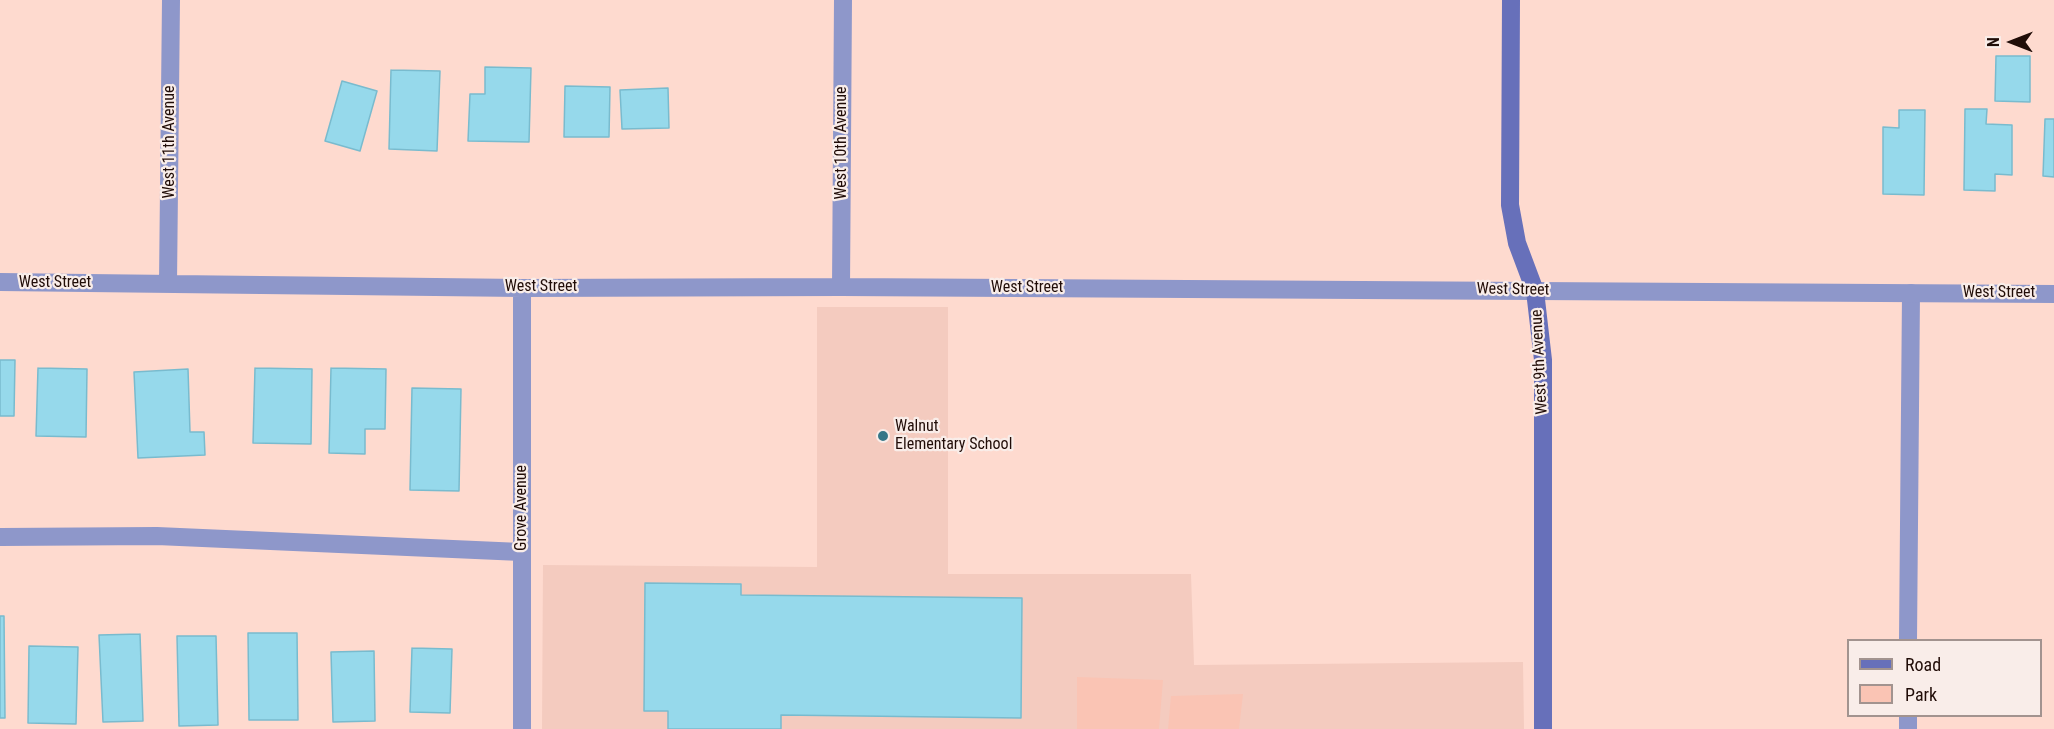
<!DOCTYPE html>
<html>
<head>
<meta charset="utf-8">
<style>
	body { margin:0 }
	#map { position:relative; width:2054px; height:729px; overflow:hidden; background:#fedacf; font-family:"Roboto Condensed",sans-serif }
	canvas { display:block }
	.legend { position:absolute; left:1847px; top:639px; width:195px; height:78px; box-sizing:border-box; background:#f9ede9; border:2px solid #a2938f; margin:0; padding:8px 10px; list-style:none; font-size:18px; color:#200c07 }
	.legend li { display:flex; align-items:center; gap:12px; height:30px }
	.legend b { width:30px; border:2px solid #a2938f }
	.north { position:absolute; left:1982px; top:12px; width:60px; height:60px; -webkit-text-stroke:4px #f9ede9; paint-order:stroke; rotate:270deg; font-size:16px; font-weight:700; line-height:24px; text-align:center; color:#200c07 }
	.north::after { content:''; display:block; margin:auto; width:21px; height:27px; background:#200c07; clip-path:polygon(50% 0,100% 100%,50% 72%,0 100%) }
</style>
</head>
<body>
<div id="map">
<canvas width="2054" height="729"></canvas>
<ul class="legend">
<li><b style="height:8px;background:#6770ba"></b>Road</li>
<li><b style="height:16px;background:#fac4b4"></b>Park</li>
</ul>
<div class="north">N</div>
</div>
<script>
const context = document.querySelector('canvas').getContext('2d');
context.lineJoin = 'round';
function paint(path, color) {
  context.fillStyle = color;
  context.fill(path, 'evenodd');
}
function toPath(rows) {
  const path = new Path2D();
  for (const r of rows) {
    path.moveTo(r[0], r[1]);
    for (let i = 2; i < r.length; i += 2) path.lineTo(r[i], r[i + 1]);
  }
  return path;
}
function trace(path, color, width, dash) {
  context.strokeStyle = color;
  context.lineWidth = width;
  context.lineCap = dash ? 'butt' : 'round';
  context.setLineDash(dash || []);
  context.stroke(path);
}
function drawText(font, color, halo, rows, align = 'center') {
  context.font = font + ' "Roboto Condensed",sans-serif';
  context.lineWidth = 4.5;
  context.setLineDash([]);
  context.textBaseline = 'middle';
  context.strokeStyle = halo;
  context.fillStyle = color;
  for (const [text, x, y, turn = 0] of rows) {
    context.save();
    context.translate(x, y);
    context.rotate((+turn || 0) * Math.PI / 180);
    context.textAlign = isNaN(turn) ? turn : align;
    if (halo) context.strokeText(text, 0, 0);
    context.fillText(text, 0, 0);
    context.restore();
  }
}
const built = toPath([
	[817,307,948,307,948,574,1191,574,1194,665,1523,662,1524,729,542,729,543,565,817,567]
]);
const green = toPath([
	[1077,677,1163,680,1159,729,1077,729],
	[1243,694,1239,729,1168,729,1171,696]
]);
const building = toPath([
	[1996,56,2030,56,2030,102,1995,101,1996,56],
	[485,67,531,68,529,142,468,141,470,94,485,94,485,67],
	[391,70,440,71,437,151,389,149,391,70],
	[342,81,377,91,360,151,325,141,342,81],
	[565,86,610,87,609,137,564,137,565,86],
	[668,88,669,128,622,129,620,90,668,88],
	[1965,109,1987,109,1986,124,2012,125,2012,175,1995,174,1995,191,1964,190,1965,109],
	[1899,110,1925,110,1924,195,1883,194,1883,127,1899,128,1899,110],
	[2045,119,2054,119,2054,177,2043,176,2045,119],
	[0,360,15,360,14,416,0,416,0,360],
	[38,368,87,369,86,437,36,436,38,368],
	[255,368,312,369,311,444,253,443,255,368],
	[331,368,386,369,385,429,365,429,365,454,329,453,331,368],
	[188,369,190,432,204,432,205,455,138,458,134,372,188,369],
	[412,388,461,389,459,491,410,490,412,388],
	[645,583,741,584,741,595,1022,598,1021,718,781,715,781,729,668,729,668,711,644,711,645,583],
	[0,616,4,616,5,718,0,718,0,616],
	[248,633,297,633,298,720,249,720,248,633],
	[140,634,143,721,103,722,99,635,140,634],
	[177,636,216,636,218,725,179,726,177,636],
	[29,646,78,647,76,724,28,723,29,646],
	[412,648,452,649,450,713,410,712,412,648],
	[374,651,375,721,333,722,331,652,374,651]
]);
const lane = toPath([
	[0,537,157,536,521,552],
	[1908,640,1911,293],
	[1908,729,1908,716]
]);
const street = toPath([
	[0,282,522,288,841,287,2054,294],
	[168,283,171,0],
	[841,287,843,0],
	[522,288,522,729]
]);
const secondary = toPath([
	[1511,0,1510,205,1517,243,1535,291,1543,360,1543,729]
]);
const markers = [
	[883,436,6,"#357788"]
];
const streetNames = [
	["West 11th Avenue",170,142,-90],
	["West 10th Avenue",842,143,-90],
	["West Street",55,283],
	["West Street",541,287],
	["West Street",1027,288],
	["West Street",1513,290,1],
	["West Street",1999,293],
	["West 9th Avenue",1540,362,-93],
	["Grove Avenue",522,508,-90]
];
const poiNames = [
	["Walnut",895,427],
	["Elementary School",895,445]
];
paint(built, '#f4cbbf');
paint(green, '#fac4b4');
paint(building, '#96d9eb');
trace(building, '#79bbce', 1.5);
trace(lane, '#8e97ca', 18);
trace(street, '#8e97ca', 18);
trace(secondary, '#6770ba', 18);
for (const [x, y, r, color] of markers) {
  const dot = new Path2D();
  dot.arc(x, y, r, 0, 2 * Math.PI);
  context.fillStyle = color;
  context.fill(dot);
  trace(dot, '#f9ede9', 2);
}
drawText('16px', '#200c07', '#f9ede9', streetNames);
drawText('16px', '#200c07', '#f9ede9', poiNames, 'left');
</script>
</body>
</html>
